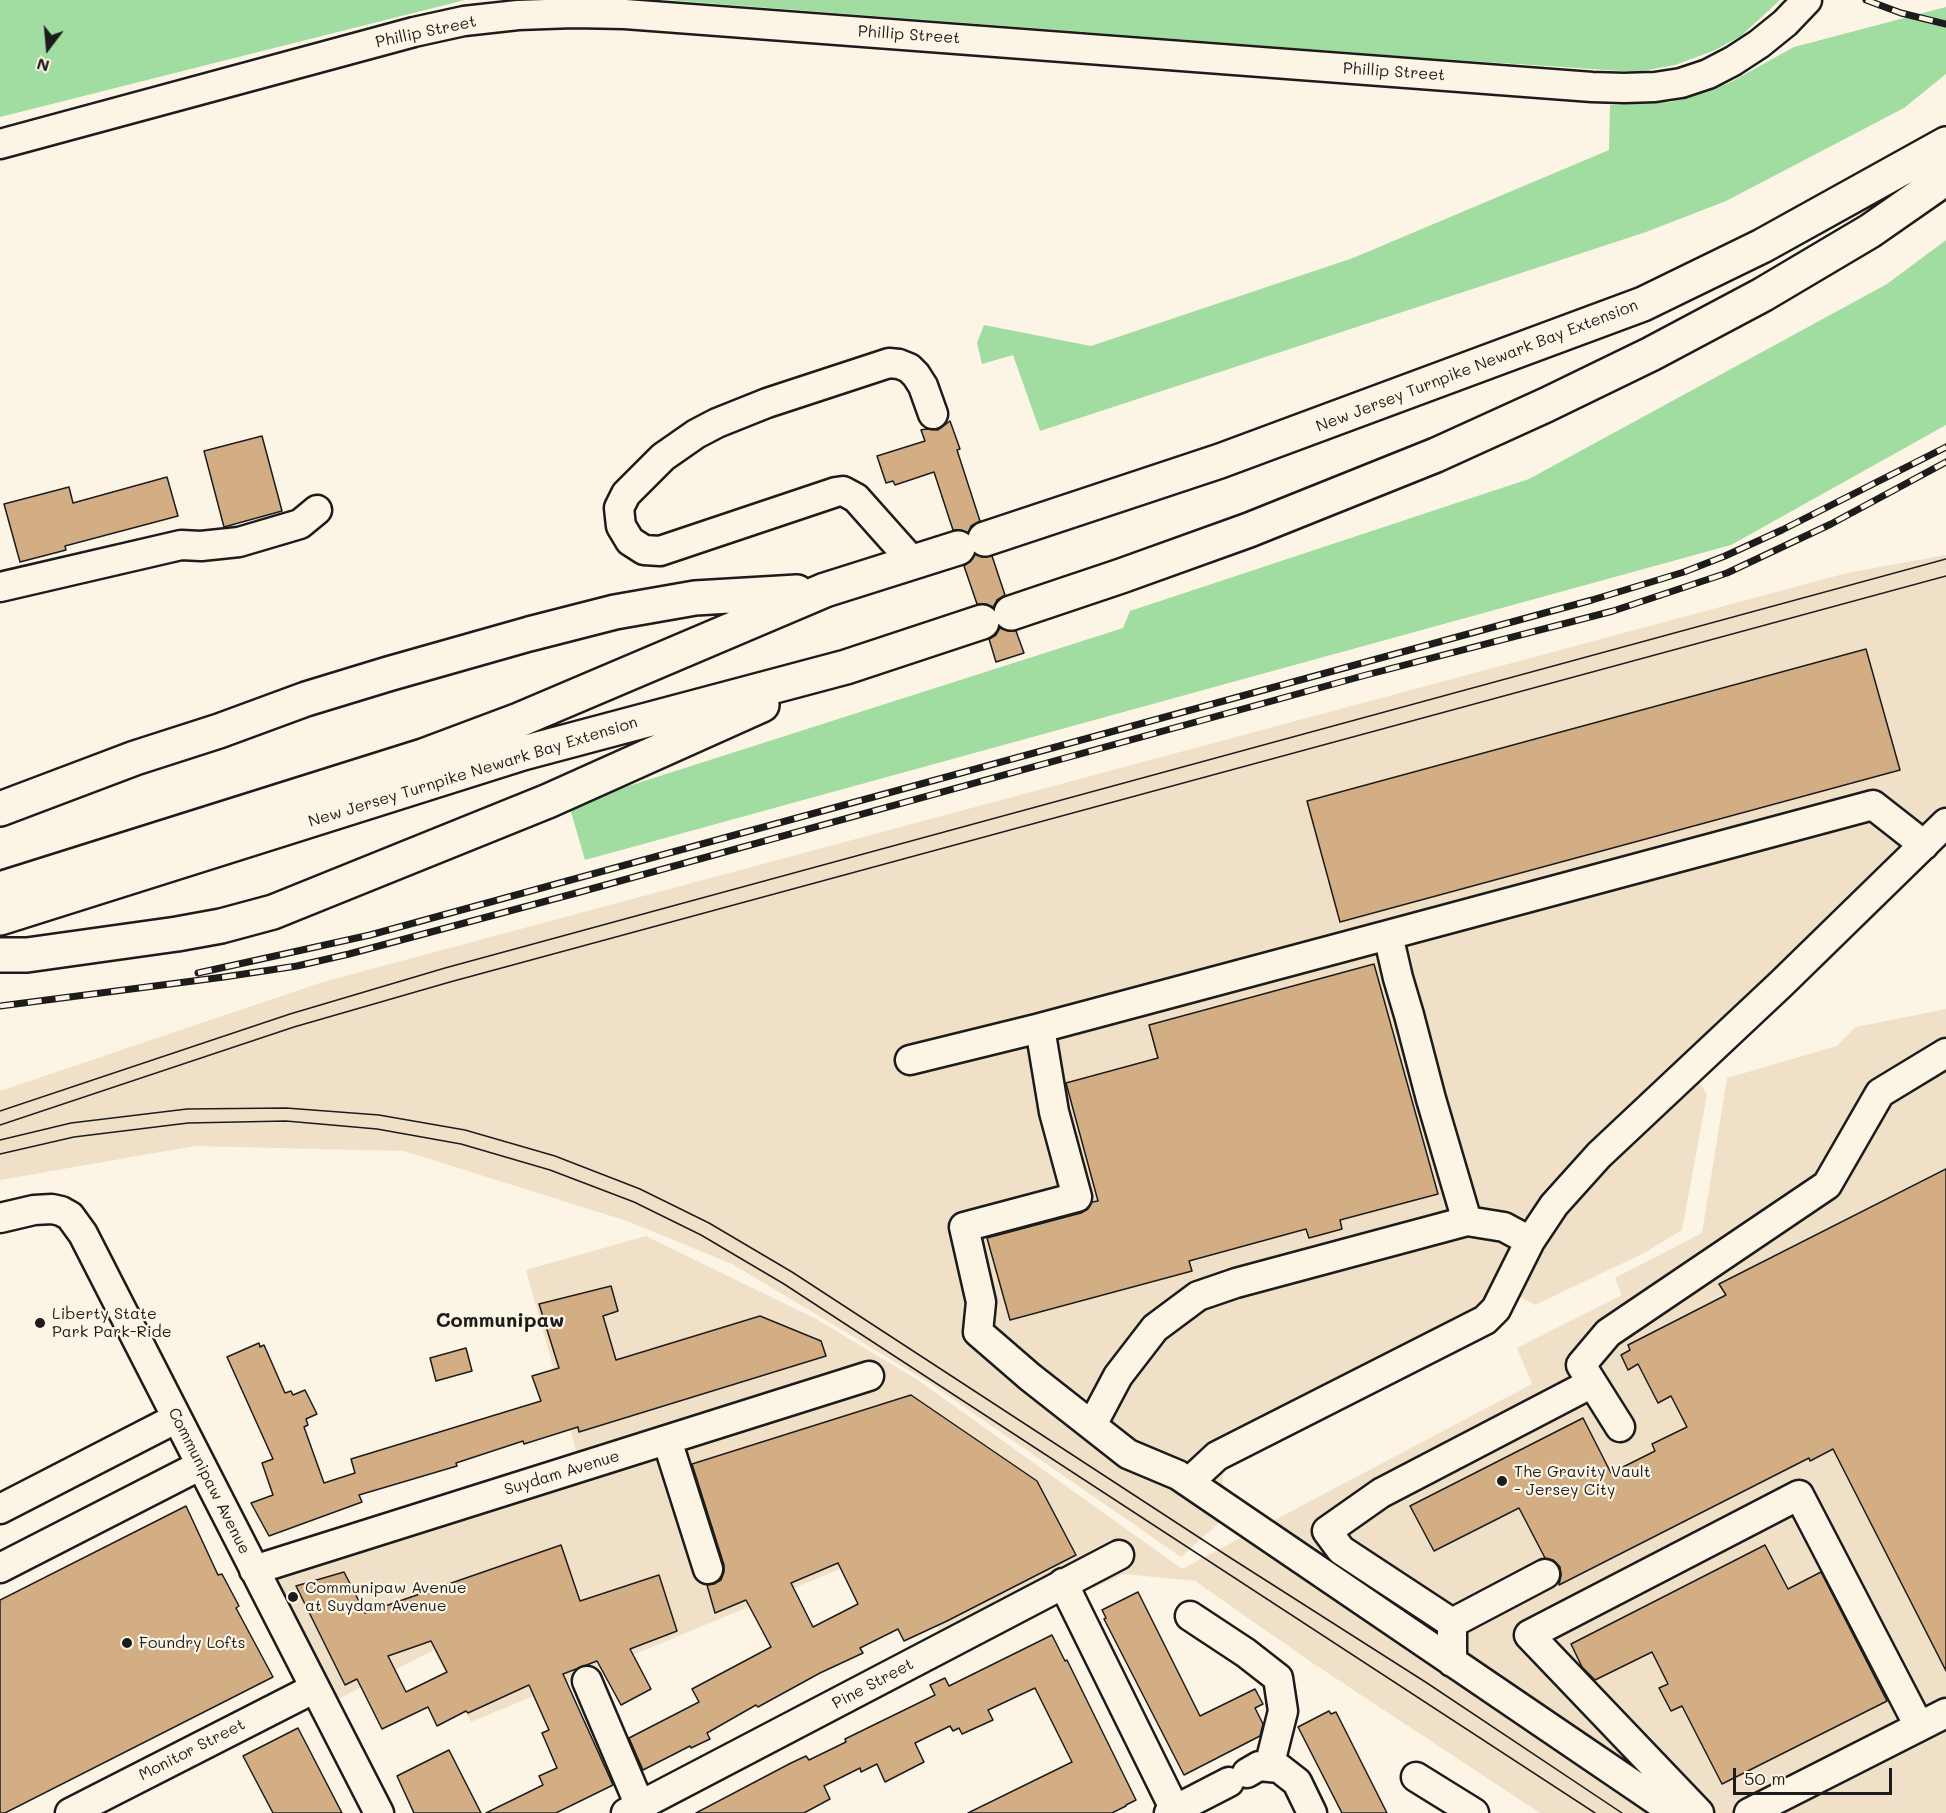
<!DOCTYPE html>
<html>
<head>
<meta charset="utf-8">
<style>
	body { margin:0 }
	#map { position:relative; width:1946px; height:1813px; overflow:hidden; background:#fcf5e5; font-family:Mali,sans-serif }
	canvas { display:block }
	.north { position:absolute; left:18px; top:18px; width:60px; height:60px; -webkit-text-stroke:4px #fcf5e5; paint-order:stroke; rotate:196deg; font-size:16px; font-weight:700; line-height:24px; text-align:center; color:#1c1c1c }
	.north::after { content:''; display:block; margin:auto; width:21px; height:27px; background:#1c1c1c; clip-path:polygon(50% 0,100% 100%,50% 72%,0 100%) }
	.scale { position:absolute; left:1733px; top:1768px; width:159px; height:27px; box-sizing:border-box; border:3px solid #1c1c1c; border-top:0; padding-left:8px; font-size:18px; line-height:21px; white-space:nowrap; color:#1c1c1c; -webkit-text-stroke:4px #fcf5e5; paint-order:stroke }
</style>
</head>
<body>
<div id="map">
<canvas width="1946" height="1813"></canvas>
<div class="north">N</div>
<div class="scale">50 m</div>
</div>
<script>
const context = document.querySelector('canvas').getContext('2d');
context.lineJoin = 'round';
function paint(path, color) {
  context.fillStyle = color;
  context.fill(path, 'evenodd');
}
function toPath(rows) {
  const path = new Path2D();
  for (const r of rows) {
    path.moveTo(r[0], r[1]);
    for (let i = 2; i < r.length; i += 2) path.lineTo(r[i], r[i + 1]);
  }
  return path;
}
function trace(path, color, width, dash) {
  context.strokeStyle = color;
  context.lineWidth = width;
  context.lineCap = dash ? 'butt' : 'round';
  context.setLineDash(dash || []);
  context.stroke(path);
}
function drawText(font, color, halo, rows, align = 'center') {
  context.font = font + ' Mali,sans-serif';
  context.lineWidth = 4.5;
  context.setLineDash([]);
  context.textBaseline = 'middle';
  context.strokeStyle = halo;
  context.fillStyle = color;
  for (const [text, x, y, turn = 0] of rows) {
    context.save();
    context.translate(x, y);
    context.rotate((+turn || 0) * Math.PI / 180);
    context.textAlign = isNaN(turn) ? turn : align;
    if (halo) context.strokeText(text, 0, 0);
    context.fillText(text, 0, 0);
    context.restore();
  }
}
const built = toPath([
	[1946,555,1946,838,1700,1083,1707,1095,1682,1230,1644,1253,1535,1305,1519,1296,1495,1326,1231,1461,1223,1475,1223,1488,1242,1502,1181,1557,931,1384,834,1325,732,1264,627,1221,404,1151,195,1146,0,1180,0,1091,323,982,1847,573],
	[1946,1009,1946,1813,1540,1813,1311,1662,1195,1581,1124,1574,950,1653,898,1545,471,1722,434,1650,336,1700,270,1570,581,1468,526,1270,646,1236,816,1319,918,1380,1182,1569,1532,1384,1517,1348,1622,1295,1615,1278,1702,1233,1727,1078,1837,1046,1856,1027]
]);
const green = toPath([
	[0,0,465,0,0,117],
	[666,0,1780,0,1741,36,1713,51,1675,65,1637,72,1411,57],
	[1946,7,1946,74,1904,108,1726,201,1646,232,1040,431,1013,355,982,364,977,343,984,325,1091,346,1353,258,1609,150,1610,105,1671,102,1729,83,1794,47],
	[1946,240,1946,425,1731,545,585,860,569,805,1123,628,1130,611,1529,479,1887,284]
]);
const building = toPath([
	[950,421,960,449,957,450,980,521,971,526,968,533,961,530,953,530,934,472,895,485,893,481,886,483,877,456,925,441,921,430,926,429,938,430,950,421],
	[262,436,282,511,224,527,204,451,262,436],
	[167,477,178,516,65,546,66,550,20,562,4,504,69,487,73,503,167,477],
	[975,554,982,557,992,556,1005,595,997,600,993,607,986,604,977,604,964,566,971,561,975,554],
	[1000,628,1008,631,1016,631,1024,653,996,662,989,639,996,635,1000,628],
	[1866,649,1900,770,1340,922,1307,801,1866,649],
	[1374,964,1438,1194,1340,1220,1342,1229,1309,1238,1306,1229,1189,1261,1192,1271,1010,1320,987,1238,1081,1213,1088,1209,1092,1202,1098,1201,1066,1083,1158,1058,1149,1025,1374,964],
	[1946,1169,1946,1671,1833,1449,1810,1461,1809,1458,1559,1585,1561,1575,1560,1567,1553,1560,1545,1558,1519,1508,1434,1551,1410,1506,1583,1418,1611,1473,1655,1451,1652,1444,1687,1427,1671,1396,1658,1403,1638,1364,1628,1370,1621,1355,1630,1350,1628,1345,1726,1295,1719,1284,1946,1169],
	[611,1286,618,1311,603,1316,616,1360,760,1316,821,1341,826,1356,579,1432,578,1427,524,1444,523,1441,456,1463,457,1466,359,1495,362,1502,269,1536,251,1503,273,1495,262,1463,273,1459,227,1357,259,1343,260,1347,264,1345,285,1393,291,1391,293,1395,305,1390,317,1414,306,1419,308,1425,304,1427,324,1483,355,1473,351,1459,541,1401,532,1376,559,1368,539,1304,611,1286],
	[466,1348,472,1371,436,1381,430,1358,466,1348],
	[911,1395,1037,1481,1076,1555,947,1621,904,1641,898,1629,860,1648,863,1653,820,1673,758,1707,756,1705,707,1733,710,1739,691,1748,690,1746,643,1770,629,1738,699,1702,692,1689,771,1647,746,1600,715,1613,707,1585,714,1584,721,1580,724,1572,724,1565,692,1464,911,1395],
	[838,1563,858,1604,813,1627,791,1583,838,1563],
	[186,1506,218,1575,222,1574,239,1606,236,1608,273,1677,5,1813,0,1813,0,1600,186,1506],
	[561,1545,580,1601,659,1575,677,1631,630,1649,651,1689,621,1705,597,1661,563,1674,613,1785,556,1813,486,1813,543,1785,539,1776,557,1768,542,1733,549,1730,529,1685,468,1713,466,1711,437,1726,428,1707,382,1729,357,1679,345,1685,296,1586,344,1572,365,1613,561,1545],
	[431,1641,447,1672,406,1692,388,1656,431,1641],
	[1765,1545,1788,1589,1821,1572,1887,1701,1722,1784,1682,1706,1671,1711,1659,1688,1668,1684,1652,1652,1595,1680,1582,1667,1571,1644,1765,1545],
	[1138,1592,1200,1716,1255,1689,1263,1704,1255,1708,1263,1724,1260,1736,1184,1775,1104,1619,1106,1618,1102,1610,1138,1592],
	[1052,1635,1065,1661,1067,1660,1136,1800,1126,1805,1126,1806,1112,1813,968,1813,1072,1762,1035,1688,988,1710,993,1720,962,1734,959,1728,953,1731,950,1726,915,1743,924,1762,885,1782,877,1764,861,1772,860,1768,824,1786,830,1799,804,1813,696,1813,791,1763,806,1756,809,1760,846,1742,845,1739,935,1695,930,1685,945,1678,949,1686,1052,1635],
	[1329,1711,1331,1714,1336,1712,1387,1813,1342,1813,1298,1727,1329,1711],
	[298,1728,342,1813,273,1813,243,1756,298,1728],
	[449,1750,481,1813,414,1813,397,1776,449,1750]
]);
const minor = toPath([
	[0,144,414,32,464,21,518,15,574,13,625,14,1592,87,1624,88,1655,87,1681,83,1708,74,1733,61,1759,44,1785,23,1807,0],
	[913,562,856,498,843,491,836,492,660,551,644,550,630,541,621,526,619,508,626,494,663,457,696,434,717,423,767,403,889,363,899,364,909,368,916,375,923,386,933,414],
	[0,587,181,545,201,546,239,542,300,524,317,510],
	[1388,935,1873,805,1924,845],
	[910,1060,1040,1028],
	[0,1218,34,1210,52,1209,61,1211,70,1216,83,1234,379,1813],
	[1467,1221,1431,1099,1409,1015,1398,978,1388,935,1040,1028,1054,1112,1077,1197,964,1227,981,1302,978,1332,1030,1377,1128,1454,1178,1475,1675,1813],
	[1092,1425,1118,1376,1155,1328,1198,1296,1236,1283,1467,1221,1504,1227,1530,1241,1554,1205,1599,1155,1781,984,1946,823],
	[1620,1427,1581,1365,1608,1333,1827,1185,1880,1093,1946,1053],
	[667,1440,708,1569],
	[1189,1482,1217,1456,1485,1320,1496,1309,1530,1241],
	[0,1509,177,1418],
	[0,1568,201,1465],
	[254,1570,869,1376],
	[1063,1583,1175,1810],
	[1190,1616,1246,1653,1278,1678,1283,1711,1269,1767],
	[1452,1623,1545,1574],
	[1452,1662,1452,1623,1341,1550,1327,1531,1381,1493,1592,1383],
	[587,1681,640,1806],
	[1247,1773,1259,1766,1279,1768,1297,1782,1312,1813],
	[1416,1777,1474,1813],
	[70,1813,315,1688],
	[626,1813,1119,1555],
	[1169,1813,1229,1782],
	[1699,1813,1529,1635,1799,1495,1919,1726],
	[1749,1813,1946,1713]
]);
const highway = toPath([
	[985,539,1220,461,1643,304,1762,246,1946,144],
	[1011,613,1121,576,1249,530,1436,455,1546,405,1651,354,1762,295,1870,231,1946,178],
	[0,809,135,758,219,731,306,699,388,674,529,634,615,612,695,598,797,592],
	[0,889,423,756,519,720,825,590,958,548],
	[0,918,523,753,846,667,982,622],
	[0,955,27,955,177,934,221,926,273,912,548,801,762,705]
]);
const tram = toPath([
	[0,1111,290,1014,445,968,1946,559],
	[0,1125,294,1027,450,982,1946,576],
	[0,1140,71,1123,187,1109,286,1108,379,1115,465,1130,555,1156,640,1189,709,1223,792,1272,1226,1555,1427,1683,1622,1813],
	[0,1154,74,1137,188,1123,286,1121,377,1129,461,1144,550,1170,634,1202,701,1235,784,1284,1595,1813]
]);
const rail = toPath([
	[1866,0,1901,13,1946,24],
	[198,973,370,935,1592,600,1684,572,1725,556,1782,530,1946,447],
	[0,1006,224,977,297,966,349,954,580,892,1366,675,1613,611,1727,573,1831,524,1946,462]
]);
const markers = [
	[40,1323,6,"#1c1c1c"],
	[1502,1481,6,"#1c1c1c"],
	[293,1597,6,"#1c1c1c"],
	[127,1643,6,"#1c1c1c"]
];
const streetNames = [
	["Phillip Street",426,32,-12],
	["Phillip Street",909,35,4],
	["Phillip Street",1394,72,4],
	["New Jersey Turnpike Newark Bay Extension",1477,366,-21],
	["New Jersey Turnpike Newark Bay Extension",473,772,-17],
	["Suydam Avenue",562,1473,-17],
	["Communipaw Avenue",209,1481,63],
	["Pine Street",873,1684,-28],
	["Monitor Street",192,1750,-27]
];
const poiNames = [
	["Liberty State",52,1314],
	["Park Park-Ride",52,1332],
	["The Gravity Vault",1514,1472],
	["- Jersey City",1514,1490],
	["Communipaw Avenue",305,1588],
	["at Suydam Avenue",305,1606],
	["Foundry Lofts",139,1643]
];
const quarterNames = [
	["Communipaw",500,1321]
];
paint(built, '#f0e0c8');
paint(green, '#a1dca1');
paint(building, '#d3ae85');
trace(building, '#1c1c1c', 1.5);
trace(minor, '#1c1c1c', 33);
trace(highway, '#1c1c1c', 38);
trace(minor, '#fcf5e5', 28);
trace(highway, '#fcf5e5', 33);
trace(tram, '#1c1c1c', 1.5);
trace(rail, '#1c1c1c', 7);
trace(rail, '#fcf5e5', 4.5, [14]);
for (const [x, y, r, color] of markers) {
  const dot = new Path2D();
  dot.arc(x, y, r, 0, 2 * Math.PI);
  context.fillStyle = color;
  context.fill(dot);
  trace(dot, '#fcf5e5', 2);
}
drawText('16px', '#1c1c1c', '#fcf5e5', streetNames);
drawText('16px', '#1c1c1c', '#fcf5e5', poiNames, 'left');
drawText('bold 20px', '#1c1c1c', '#fcf5e5', quarterNames);
</script>
</body>
</html>
